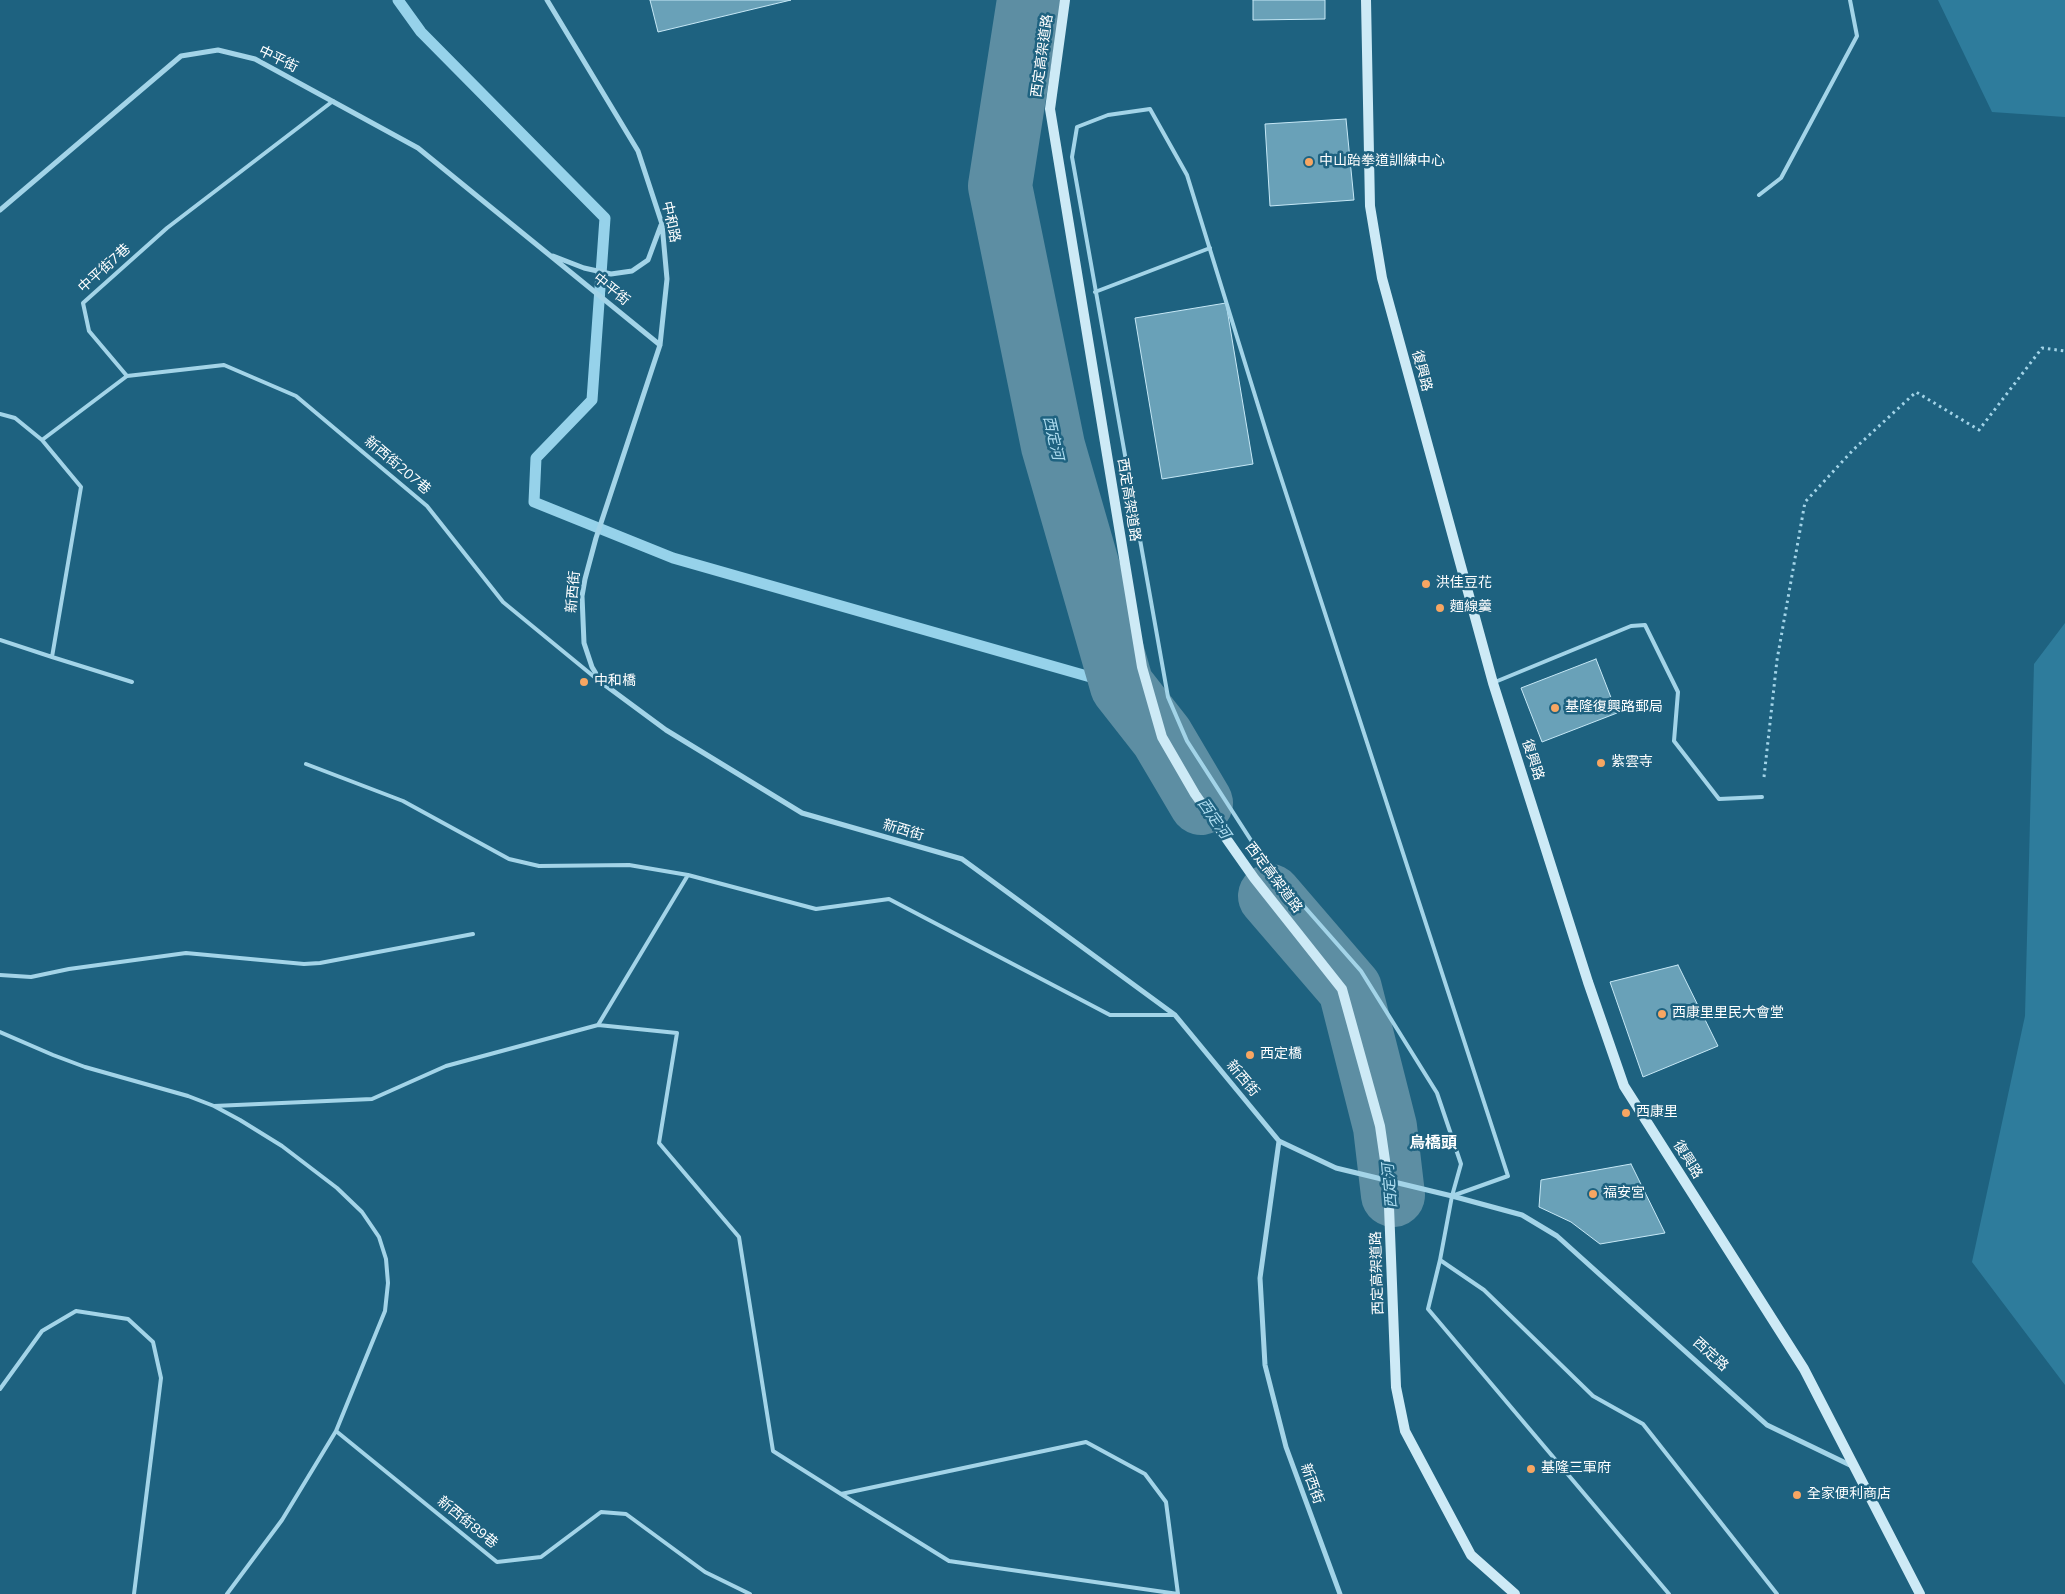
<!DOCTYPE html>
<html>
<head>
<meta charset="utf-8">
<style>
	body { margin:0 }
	canvas { display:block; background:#1e6280 }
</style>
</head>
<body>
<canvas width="2065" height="1594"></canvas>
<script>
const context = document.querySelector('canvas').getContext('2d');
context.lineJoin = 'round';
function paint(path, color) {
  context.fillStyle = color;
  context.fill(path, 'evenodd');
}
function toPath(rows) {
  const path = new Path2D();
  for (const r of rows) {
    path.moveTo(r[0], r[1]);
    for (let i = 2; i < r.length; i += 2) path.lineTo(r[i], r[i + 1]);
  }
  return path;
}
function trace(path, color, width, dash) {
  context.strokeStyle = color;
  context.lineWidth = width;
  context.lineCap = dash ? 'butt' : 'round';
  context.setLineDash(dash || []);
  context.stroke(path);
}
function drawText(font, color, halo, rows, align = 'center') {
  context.font = font + ' "Nunito Sans","Noto Sans TC",sans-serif';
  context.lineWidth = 5;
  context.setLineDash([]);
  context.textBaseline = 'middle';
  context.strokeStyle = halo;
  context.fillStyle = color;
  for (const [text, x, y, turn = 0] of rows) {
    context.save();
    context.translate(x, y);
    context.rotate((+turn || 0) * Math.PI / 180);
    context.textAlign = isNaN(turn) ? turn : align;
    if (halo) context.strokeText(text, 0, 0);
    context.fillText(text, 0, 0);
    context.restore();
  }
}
const green = toPath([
	[1938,0,2065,0,2065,117,1992,112],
	[2065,623,2065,1385,1972,1262,2025,1016,2034,664]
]);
const stream = toPath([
	[398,0,421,32,605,218,592,400,536,458,534,502,673,558,1122,686]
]);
const river = toPath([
	[1029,0,1000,186,1053,446,1122,686,1162,737,1201,803],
	[1270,896,1350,989,1385,1127,1393,1195]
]);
const building = toPath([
	[650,0,791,0,658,32,650,0],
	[1253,0,1325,0,1325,19,1253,20,1253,0],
	[1346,119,1354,200,1270,206,1265,124,1346,119],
	[1226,303,1253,464,1162,479,1135,318,1226,303],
	[1596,659,1617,713,1542,742,1521,688,1596,659],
	[1678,965,1718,1046,1643,1077,1610,982,1678,965],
	[1631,1164,1665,1233,1600,1244,1571,1222,1539,1207,1541,1180,1631,1164]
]);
const path = toPath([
	[1764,777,1777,660,1805,502,1853,450,1916,392,1979,430,2042,348,2065,351]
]);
const lane = toPath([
	[1759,195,1781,178,1857,36,1850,0],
	[1095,292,1210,248],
	[127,376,224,365,296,396,427,506,503,602,598,680],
	[0,414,15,418,42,440,127,376,89,331,83,303,167,228,333,101],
	[42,440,81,487,52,657,132,682],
	[0,640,52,657],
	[1495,682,1631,626,1645,625,1678,692,1674,741,1719,799,1762,797],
	[306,764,403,801,509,859,539,866,629,865,688,875,816,909,889,899,1110,1015,1175,1015],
	[0,975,31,977,69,969,186,953,304,964,320,963,473,934],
	[598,1025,688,875],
	[0,1032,53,1055,85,1067,188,1096,214,1106,240,1120,282,1146,337,1188,362,1212,379,1237,386,1259,388,1283,385,1311,336,1431,282,1520,227,1594],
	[214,1106,372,1099,446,1066,598,1025,677,1033,659,1143,739,1237,773,1451,841,1494,949,1561,1178,1594,1166,1502,1145,1474,1086,1442,841,1494],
	[1452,1196,1508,1176,1270,444,1187,175,1150,109,1108,115,1077,127,1072,157,1168,697,1187,741,1265,862,1361,971,1437,1093,1461,1164,1452,1196,1440,1260,1484,1290,1593,1396,1643,1424,1777,1594],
	[1440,1260,1428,1309,1669,1594],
	[0,1389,42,1331,76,1311,128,1319,153,1342,161,1378,134,1594],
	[336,1431,497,1562,541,1557,601,1512,626,1514,705,1572,750,1594]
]);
const street = toPath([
	[547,0,638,151,662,224,667,279,660,345,596,538,585,579,582,596,584,643,592,667,601,682,666,730,802,813,962,859,1175,1015,1279,1141,1336,1168,1452,1196,1522,1215,1557,1236,1767,1425,1852,1466],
	[0,210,181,56,218,50,255,59,418,148,660,345],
	[553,256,584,268,611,274,632,271,648,260,661,225],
	[1279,1141,1260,1278,1265,1365,1286,1447,1340,1594]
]);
const secondary = toPath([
	[1065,0,1050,109,1142,667,1162,737,1195,794,1254,878,1342,989,1380,1126,1388,1181,1396,1387,1405,1431,1471,1555,1515,1594],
	[1366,0,1370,206,1382,278,1493,683,1588,982,1624,1086,1804,1369,1920,1594]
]);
const markers = [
	[1309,162,5,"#f7a662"],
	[1426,584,5,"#f7a662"],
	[1440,608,5,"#f7a662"],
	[584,682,5,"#f7a662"],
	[1555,708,5,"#f7a662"],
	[1601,763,5,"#f7a662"],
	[1662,1014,5,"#f7a662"],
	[1250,1055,5,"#f7a662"],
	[1626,1113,5,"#f7a662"],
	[1593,1194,5,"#f7a662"],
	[1531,1469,5,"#f7a662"],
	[1797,1495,5,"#f7a662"]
];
const streetNames = [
	["西定高架道路",1043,56,-82],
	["中平街",278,60,26],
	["中和路",670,222,78],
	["中平街7巷",105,269,-42],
	["中平街",611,290,39],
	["復興路",1421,371,75],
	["新西街207巷",397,466,40],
	["西定高架道路",1128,500,81],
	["新西街",574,592,-85],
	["復興路",1532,760,72],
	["新西街",903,831,16],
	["西定高架道路",1273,878,53],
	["新西街",1242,1079,50],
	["復興路",1687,1160,58],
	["西定高架道路",1378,1273,-92],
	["西定路",1710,1355,42],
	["新西街",1311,1484,70],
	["新西街89巷",467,1523,39]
];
const poiNames = [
	["中山跆拳道訓練中心",1319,162],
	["洪佳豆花",1436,584],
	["麵線羹",1450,608],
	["中和橋",594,682],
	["基隆復興路郵局",1565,708],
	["紫雲寺",1611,763],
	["西康里里民大會堂",1672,1014],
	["西定橋",1260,1055],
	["西康里",1636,1113],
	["福安宮",1603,1194],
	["基隆三軍府",1541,1469],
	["全家便利商店",1807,1495]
];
const waterNames = [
	["西定河",1052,438,77],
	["西定河",1213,819,55],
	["西定河",1391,1186,-95]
];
const quarterNames = [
	["烏橋頭",1433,1144]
];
paint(green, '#2e7c9c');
trace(stream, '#96d2ea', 11);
trace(river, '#5d8ea3', 64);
paint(building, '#69a1b8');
trace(building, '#c6e8f6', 1);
trace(path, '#a3d4e8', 3, [2.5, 4]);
trace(lane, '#a3d4e8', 4);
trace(street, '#a3d4e8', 5);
trace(secondary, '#cdeaf6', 10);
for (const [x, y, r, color] of markers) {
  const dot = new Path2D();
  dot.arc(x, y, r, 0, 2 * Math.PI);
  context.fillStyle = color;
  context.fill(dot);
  trace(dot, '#1e6280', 2);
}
drawText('14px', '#fff', '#1e6280', streetNames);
drawText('14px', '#fff', '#1e6280', poiNames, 'left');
drawText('italic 15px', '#aeddf0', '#1e6280', waterNames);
drawText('bold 16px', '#fff', '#1e6280', quarterNames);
</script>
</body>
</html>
